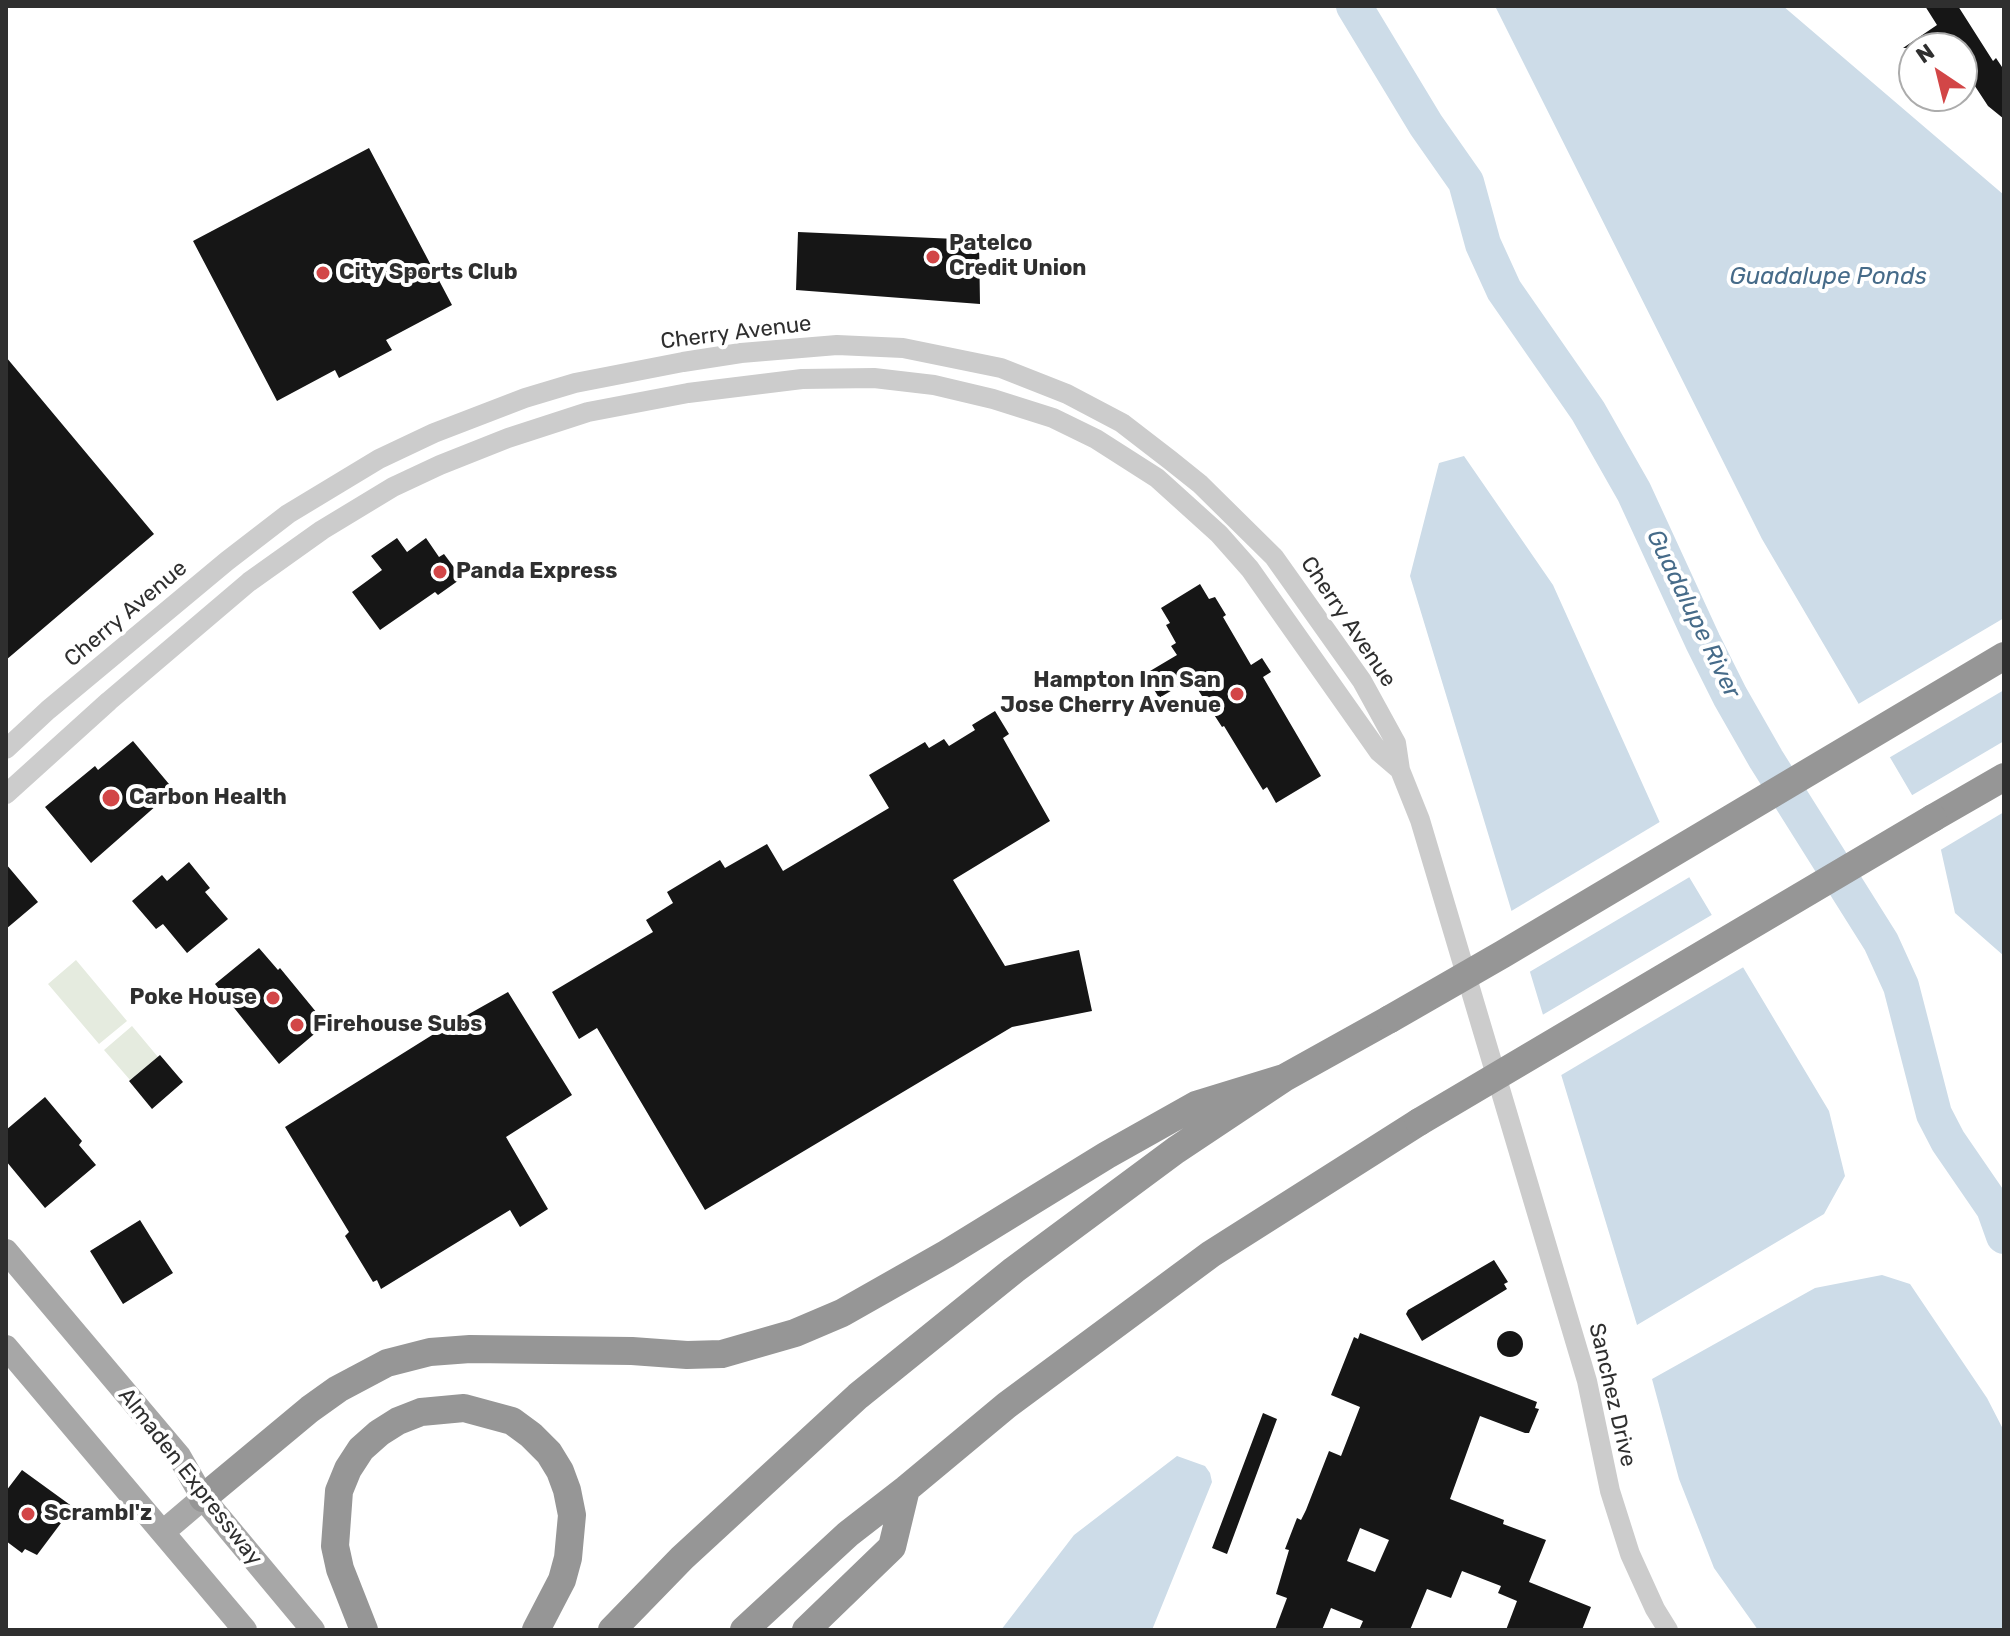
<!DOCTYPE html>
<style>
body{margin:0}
#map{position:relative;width:2010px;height:1636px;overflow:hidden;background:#fff;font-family:Rubik,sans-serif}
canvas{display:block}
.frame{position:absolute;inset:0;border:8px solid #2f2f2f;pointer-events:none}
.north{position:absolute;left:1898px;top:32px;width:80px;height:80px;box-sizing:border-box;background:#fff;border:2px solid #acacac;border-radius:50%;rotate:325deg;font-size:22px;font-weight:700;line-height:32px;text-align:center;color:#2f2f2f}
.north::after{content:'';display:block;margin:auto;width:28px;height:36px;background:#d24647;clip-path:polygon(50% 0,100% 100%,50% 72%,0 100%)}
</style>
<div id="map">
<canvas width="2010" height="1636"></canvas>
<div class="frame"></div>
<div class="north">N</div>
</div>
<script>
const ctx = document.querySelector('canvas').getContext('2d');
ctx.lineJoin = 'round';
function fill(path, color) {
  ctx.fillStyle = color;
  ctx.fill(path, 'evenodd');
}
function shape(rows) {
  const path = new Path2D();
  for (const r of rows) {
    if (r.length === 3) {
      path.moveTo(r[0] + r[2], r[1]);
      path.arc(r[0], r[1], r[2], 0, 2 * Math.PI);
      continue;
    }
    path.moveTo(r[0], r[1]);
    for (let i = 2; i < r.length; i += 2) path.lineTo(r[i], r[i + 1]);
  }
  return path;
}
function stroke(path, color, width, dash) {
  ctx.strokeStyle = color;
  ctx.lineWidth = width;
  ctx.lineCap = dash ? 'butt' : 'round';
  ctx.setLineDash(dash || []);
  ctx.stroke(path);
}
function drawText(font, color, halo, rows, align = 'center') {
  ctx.font = font + ' Rubik,sans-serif';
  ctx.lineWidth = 8;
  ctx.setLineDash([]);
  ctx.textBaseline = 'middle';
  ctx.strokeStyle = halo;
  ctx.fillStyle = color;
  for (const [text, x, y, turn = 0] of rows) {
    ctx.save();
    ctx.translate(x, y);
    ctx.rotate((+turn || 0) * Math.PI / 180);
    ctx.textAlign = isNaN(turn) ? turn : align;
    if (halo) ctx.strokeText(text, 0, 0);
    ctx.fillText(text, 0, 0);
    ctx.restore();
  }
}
const green = shape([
 [76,960,127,1021,99,1044,48,984],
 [132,1026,158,1057,130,1080,104,1050]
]);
const water = shape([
 [1495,6,1783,6,2004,195,2004,956,1955,913,1939,841,1762,539],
 [1464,456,1553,585,1670,845,1829,1111,1845,1176,1824,1214,1637,1325,1410,576,1439,463],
 [1882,1275,1910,1284,1987,1398,2004,1431,2004,1630,1758,1630,1714,1568,1679,1479,1652,1379,1815,1288],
 [1177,1456,1205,1466,1210,1473,1212,1482,1152,1630,1001,1630,1074,1535]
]);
const pier = shape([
 [2004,618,2004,690,1887,759,1855,706],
 [2004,741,2004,812,1937,852,1935,842,1909,797],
 [1663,820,1693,875,1526,974,1508,913],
 [1715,913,1747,965,1558,1077,1539,1017]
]);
const river = shape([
 [1354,6,1426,125,1466,182,1483,244,1504,290,1588,411,1634,492,1703,642,1730,696,1766,759,1881,942,1901,986,1934,1114,1948,1141,1994,1208,2004,1236]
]);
const building = shape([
 [1925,6,1958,6,1993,61,1996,58,2004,70,2004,119,1988,106,1969,77,1962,81,1962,48,1903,48,1937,25],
 [369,148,452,305,386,340,392,350,339,378,335,370,277,401,193,241],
 [798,232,979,240,980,304,796,290],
 [6,357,154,534,6,660],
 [397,538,407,552,426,538,439,557,444,554,462,578,438,595,435,592,380,630,352,592,382,570,371,556],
 [1200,584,1209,599,1215,597,1226,615,1223,617,1251,665,1262,658,1271,672,1263,677,1321,776,1276,803,1267,787,1263,790,1224,726,1222,727,1191,679,1159,698,1145,674,1177,655,1171,646,1176,643,1166,625,1170,623,1161,608],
 [995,711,1009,734,1003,738,1050,821,953,880,1005,966,1079,950,1092,1011,1012,1027,705,1210,597,1028,579,1039,552,992,653,932,646,920,673,903,667,892,720,860,725,868,767,844,783,871,889,808,869,775,925,742,929,748,944,739,949,746,975,730,972,725],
 [133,741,174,790,91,863,45,807,95,766,98,770],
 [189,862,210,888,205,892,228,919,187,953,163,924,156,929,132,901,162,875,167,881],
 [6,864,38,902,6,929],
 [259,948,278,970,280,968,326,1024,279,1064,215,984],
 [508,992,572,1095,506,1137,548,1209,520,1227,510,1210,381,1289,377,1280,373,1282,345,1236,349,1232,285,1127,437,1032],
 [160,1055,183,1082,152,1109,129,1081],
 [45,1097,82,1141,79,1145,96,1165,45,1208,6,1161,6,1130],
 [140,1220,173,1273,123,1304,90,1251],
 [1494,1260,1508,1282,1504,1284,1507,1289,1422,1341,1406,1314,1408,1310],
 [1510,1344,13],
 [1360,1333,1537,1402,1535,1408,1539,1409,1529,1433,1525,1433,1480,1416,1450,1499,1504,1520,1503,1524,1546,1540,1529,1582,1591,1607,1582,1630,1506,1630,1517,1601,1498,1593,1501,1586,1462,1571,1451,1598,1427,1589,1410,1630,1359,1630,1363,1621,1331,1608,1322,1630,1275,1630,1287,1598,1276,1594,1289,1550,1285,1549,1297,1518,1301,1520,1306,1510,1329,1451,1341,1456,1360,1407,1331,1395,1354,1337,1358,1339],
 [1360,1528,1389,1540,1375,1572,1347,1561],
 [1263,1413,1277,1419,1227,1554,1212,1548],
 [22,1470,73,1507,37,1555,25,1549,22,1553,6,1541,6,1491]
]);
const tertiary = shape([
 [6,749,48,710,227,561,288,514,379,459,434,433,525,398,575,383,683,362,741,353,837,345,903,348,1001,368,1067,394,1122,423,1170,460,1200,484,1274,557,1362,681,1396,743,1400,770,1420,820,1587,1381,1610,1491,1630,1554,1655,1609,1668,1630],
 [6,794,109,701,249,582,322,530,393,487,440,465,508,438,588,412,688,393,802,379,874,378,934,385,993,399,1053,418,1096,439,1157,478,1219,534,1250,569,1379,752,1400,770]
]);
const primary = shape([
 [6,1251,179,1456,203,1498,313,1630],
 [6,1347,245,1630],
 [163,1532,203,1498]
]);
const motorway = shape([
 [1933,818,2004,777],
 [203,1498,310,1409,338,1389,387,1363,430,1352,470,1349,632,1351,687,1355,722,1354,795,1333,842,1313,946,1254,1107,1155,1196,1105,1284,1078],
 [364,1630,340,1569,335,1546,339,1491,348,1469,361,1449,379,1433,398,1421,421,1412,464,1408,512,1421,531,1435,549,1453,560,1471,567,1490,572,1515,568,1558,562,1580,536,1630],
 [612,1630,682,1558,858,1396,1014,1270,1176,1150,1284,1078,1390,1019],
 [744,1630,848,1534,906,1489,1007,1405,1211,1254,1419,1122],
 [806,1630,892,1547,906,1489]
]);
const motorwayBridge = shape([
 [1390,1019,1503,954,2004,656],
 [1419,1122,1933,818]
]);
const markers = [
 [933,257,8,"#d24647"],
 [323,273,8,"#d24647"],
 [440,572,8,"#d24647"],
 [1237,694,8,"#d24647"],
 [111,798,10,"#d24647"],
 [273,998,8,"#d24647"],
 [297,1025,8,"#d24647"],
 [28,1514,8,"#d24647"]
];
const poiNames = [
 ["Patelco",949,244],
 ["Credit Union",949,269],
 ["City Sports Club",339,273],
 ["Panda Express",456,572],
 ["Hampton Inn San",1221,681,"right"],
 ["Jose Cherry Avenue",1221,706,"right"],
 ["Carbon Health",129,798],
 ["Poke House",257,998,"right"],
 ["Firehouse Subs",313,1025],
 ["Scrambl'z",44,1514]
];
const streetNames = [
 ["Cherry Avenue",736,333,-7],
 ["Cherry Avenue",126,614,-40],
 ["Cherry Avenue",1348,622,56],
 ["Sanchez Drive",1612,1395,77],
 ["Almaden Expressway",190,1477,52]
];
const waterNames = [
 ["Guadalupe Ponds",1828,277],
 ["Guadalupe River",1693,614,64]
];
fill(green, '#e5ebdf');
fill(water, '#cddce8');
fill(pier, '#fff');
stroke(river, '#cddce8', 36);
fill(building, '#161616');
stroke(tertiary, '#ccc', 20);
stroke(primary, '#a7a7a7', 24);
stroke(motorway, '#969696', 28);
stroke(motorwayBridge, '#969696', 28);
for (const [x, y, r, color] of markers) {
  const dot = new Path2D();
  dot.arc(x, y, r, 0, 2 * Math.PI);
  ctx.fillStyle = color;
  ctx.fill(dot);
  stroke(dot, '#fff', 3);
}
drawText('bold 22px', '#2f2f2f', '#fff', poiNames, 'left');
drawText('22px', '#2f2f2f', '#fff', streetNames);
drawText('italic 24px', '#466b89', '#fff', waterNames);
</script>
